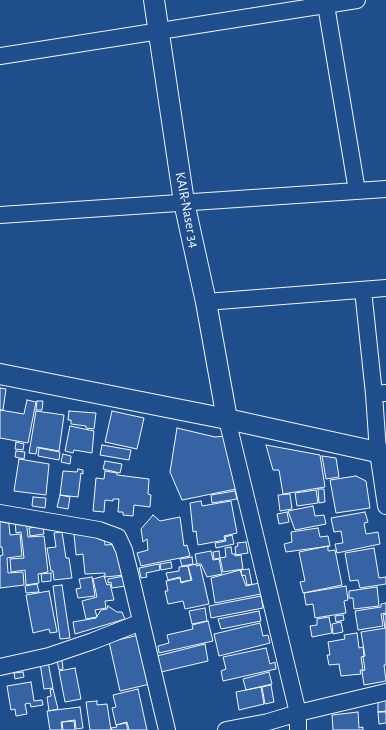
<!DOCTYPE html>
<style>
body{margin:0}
canvas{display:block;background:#1f4e8c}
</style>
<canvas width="386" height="730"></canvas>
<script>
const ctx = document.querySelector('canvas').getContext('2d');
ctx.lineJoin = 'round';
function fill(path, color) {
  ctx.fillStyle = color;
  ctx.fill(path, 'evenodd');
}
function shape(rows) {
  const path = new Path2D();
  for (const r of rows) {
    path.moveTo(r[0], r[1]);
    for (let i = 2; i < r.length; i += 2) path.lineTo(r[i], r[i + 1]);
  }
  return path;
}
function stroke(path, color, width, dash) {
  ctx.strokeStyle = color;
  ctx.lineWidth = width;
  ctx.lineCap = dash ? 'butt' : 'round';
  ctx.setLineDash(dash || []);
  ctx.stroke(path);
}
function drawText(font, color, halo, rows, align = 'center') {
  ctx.font = font + ' "Alegreya Sans",sans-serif';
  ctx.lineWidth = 3;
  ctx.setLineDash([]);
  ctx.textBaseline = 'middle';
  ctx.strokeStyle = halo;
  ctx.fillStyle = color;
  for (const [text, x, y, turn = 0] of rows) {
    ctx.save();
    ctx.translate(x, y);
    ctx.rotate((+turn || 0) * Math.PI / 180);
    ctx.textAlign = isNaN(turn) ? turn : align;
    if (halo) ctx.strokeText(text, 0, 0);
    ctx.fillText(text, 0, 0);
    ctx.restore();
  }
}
const building = shape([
 [0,388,6,389,3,410,0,410,0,388],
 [27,400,36,402,28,443,0,438,0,410,24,414,27,400],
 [37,401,43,401,42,410,36,410,37,401],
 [36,411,64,415,59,451,37,447,36,454,29,453,36,411],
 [69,411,96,413,94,429,86,428,86,426,71,424,71,420,68,420,69,411],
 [112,411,144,418,137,449,105,442,112,411],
 [70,426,94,431,92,453,74,450,73,453,65,451,70,426],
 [177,428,215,437,225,436,236,489,182,500,170,472,177,428],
 [16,442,24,444,23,450,15,449,16,442],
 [102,445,131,450,129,460,100,455,102,445],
 [266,445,320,455,325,487,283,494,279,470,273,470,266,445],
 [39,448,60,452,59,460,38,456,39,448],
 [16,451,25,452,24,459,15,457,16,451],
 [63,454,71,456,70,464,61,462,63,454],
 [322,456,336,458,339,477,326,479,322,456],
 [19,459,49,464,46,495,14,491,19,459],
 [105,461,122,464,120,473,103,469,105,461],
 [78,469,83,470,83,474,81,473,78,497,60,495,63,471,77,472,78,469],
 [105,471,117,473,117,475,149,479,148,494,151,495,150,507,134,505,133,516,123,515,123,512,118,512,119,499,113,499,113,501,105,500,104,512,93,511,96,478,104,479,105,471],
 [356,476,366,481,370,508,336,513,330,480,356,476],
 [318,489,324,489,325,502,319,503,318,489],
 [316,490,318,503,297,506,295,493,316,490],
 [235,491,237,499,212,503,211,495,235,491],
 [290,494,292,509,280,511,278,495,290,494],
 [60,495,70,497,68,509,57,507,60,495],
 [33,497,46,498,45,508,32,506,33,497],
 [201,501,202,506,231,501,237,533,224,536,225,540,198,545,196,531,193,532,190,503,201,501],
 [313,506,315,516,324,515,326,524,295,530,288,511,313,506],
 [287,512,289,522,279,524,277,514,287,512],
 [365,512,368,522,364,523,366,534,378,532,380,544,337,553,335,544,343,543,341,531,334,532,331,518,365,512],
 [8,514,10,535,20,534,22,556,7,558,8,573,23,572,24,585,0,588,0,556,3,555,2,547,0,547,0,515,8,514],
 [153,515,160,521,180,517,184,546,187,545,190,556,141,566,137,553,148,550,147,539,143,542,141,529,153,515],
 [26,519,28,537,44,536,48,572,38,574,39,583,26,585,25,570,11,572,10,559,24,558,21,532,16,533,15,521,26,519],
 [43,526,44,534,30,536,29,528,43,526],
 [318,528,320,537,328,536,330,546,286,552,284,544,292,542,291,532,318,528],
 [62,532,66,558,69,558,72,578,54,580,53,571,51,571,47,548,56,547,54,533,62,532],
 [103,532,105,545,122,544,125,575,105,577,105,573,85,574,83,554,76,555,74,534,103,532],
 [232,535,234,544,216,548,215,543,226,541,225,537,232,535],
 [246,542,248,553,236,555,235,547,238,546,237,543,246,542],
 [328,546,328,551,335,550,342,585,303,593,300,582,305,581,299,552,328,546],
 [231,547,232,554,235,554,235,556,241,555,243,569,223,572,220,558,226,557,225,548,231,547],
 [374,548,379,578,386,577,386,584,360,588,358,580,350,581,345,553,374,548],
 [211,551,213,560,219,559,222,574,207,577,201,564,197,564,195,554,211,551],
 [219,551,220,558,214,559,213,552,219,551],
 [192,557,193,564,182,566,180,559,192,557],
 [171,562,172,568,161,570,160,564,171,562],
 [159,564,160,570,146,573,147,577,141,578,139,568,159,564],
 [196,564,196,566,200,565,209,604,185,609,183,601,168,604,165,591,168,591,166,581,180,578,181,583,192,580,188,566,196,564],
 [188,566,191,580,181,582,180,577,168,580,166,573,179,571,179,567,188,566],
 [249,569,252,584,247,585,245,575,242,576,241,570,249,569],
 [240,570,246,586,259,583,261,594,215,603,211,578,240,570],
 [51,573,51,581,42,582,41,574,51,573],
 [104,576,107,585,110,584,114,600,105,601,106,608,95,610,97,617,86,619,82,601,97,597,93,579,104,576],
 [124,576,126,586,112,588,111,582,108,583,108,579,124,576],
 [92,577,95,596,78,598,76,589,81,588,79,579,92,577],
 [37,584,39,592,26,593,25,586,37,584],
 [62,585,70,638,60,639,53,586,62,585],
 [346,586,348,600,344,601,346,613,315,618,313,604,306,605,304,593,346,586],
 [377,587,379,606,354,609,353,598,349,598,349,591,377,587],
 [49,591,57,632,50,633,49,629,33,633,26,595,49,591],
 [261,596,263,608,211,618,209,606,261,596],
 [386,603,386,613,381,614,383,626,358,630,355,611,381,607,381,604,386,603],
 [108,606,117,612,122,612,125,619,75,634,73,622,96,618,101,610,107,609,108,606],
 [205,608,207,621,192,624,189,611,205,608],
 [259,611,261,621,221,629,218,619,259,611],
 [386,614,386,628,385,628,383,615,386,614],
 [343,615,344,620,336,622,335,616,343,615],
 [329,617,332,633,312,637,310,626,317,625,317,619,329,617],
 [208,621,213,641,159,653,158,646,169,643,167,635,193,629,192,625,208,621],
 [341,622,343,632,333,634,332,624,341,622],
 [260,623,263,636,268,635,270,643,219,656,214,634,260,623],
 [386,628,386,665,384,665,386,681,364,685,362,671,365,670,363,657,365,656,361,632,386,628],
 [357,633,359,648,363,647,364,656,361,657,363,670,360,670,361,674,341,676,339,664,329,665,327,655,330,655,328,642,345,639,344,635,357,633],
 [139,635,150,684,120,691,109,642,139,635],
 [205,644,208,661,161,672,157,656,205,644],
 [266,648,270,664,275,662,276,669,223,681,221,671,226,669,223,657,266,648],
 [62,660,63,669,59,670,57,661,62,660],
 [48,662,53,688,44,689,40,663,48,662],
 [75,668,81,699,65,702,59,671,75,668],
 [23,672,24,677,15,679,14,673,23,672],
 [269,672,272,684,246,690,243,679,269,672],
 [31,682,34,701,42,700,43,705,31,707,30,703,25,704,27,714,16,716,15,709,11,710,7,686,31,682],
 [271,685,274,702,265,704,262,687,271,685],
 [261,687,264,704,239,710,236,692,261,687],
 [53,689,58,709,49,711,47,697,51,696,50,690,53,689],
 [138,689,147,730,129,730,127,722,116,725,112,708,116,707,113,695,138,689],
 [386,700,386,711,378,712,378,701,386,700],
 [97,701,97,705,107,704,111,730,90,730,86,702,97,701],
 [80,707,83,728,76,729,75,720,61,722,62,730,50,730,47,711,80,707],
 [358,712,359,728,363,727,363,730,333,730,332,715,358,712],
 [378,712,386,712,386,723,379,724,378,712],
 [74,721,75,730,63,730,62,722,74,721],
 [126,723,128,730,112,730,111,728,117,727,116,725,126,723]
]);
const minor = shape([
 [326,5,357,191],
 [0,56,357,0],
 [0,215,386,189],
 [363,290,374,394,386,393],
 [206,302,386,288],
 [374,394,378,452,386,506],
 [227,419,298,713,298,730],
 [0,513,99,530,118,537,124,550,129,570,167,730],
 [0,667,49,656,93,641,141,622],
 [226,730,268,722,298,713,386,692]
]);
const tertiary = shape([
 [154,0,184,202,206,302,227,419],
 [0,374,227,419,386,454]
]);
const streetNames = [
 ["KAIR-Naser 34",187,210,79]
];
fill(building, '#3563a3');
stroke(building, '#f2f6ff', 1);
stroke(minor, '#f2f6ff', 18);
stroke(tertiary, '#f2f6ff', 22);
stroke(minor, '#1f4e8c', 16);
stroke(tertiary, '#1f4e8c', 20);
drawText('14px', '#f2f6ff', '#1f4e8c', streetNames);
</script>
